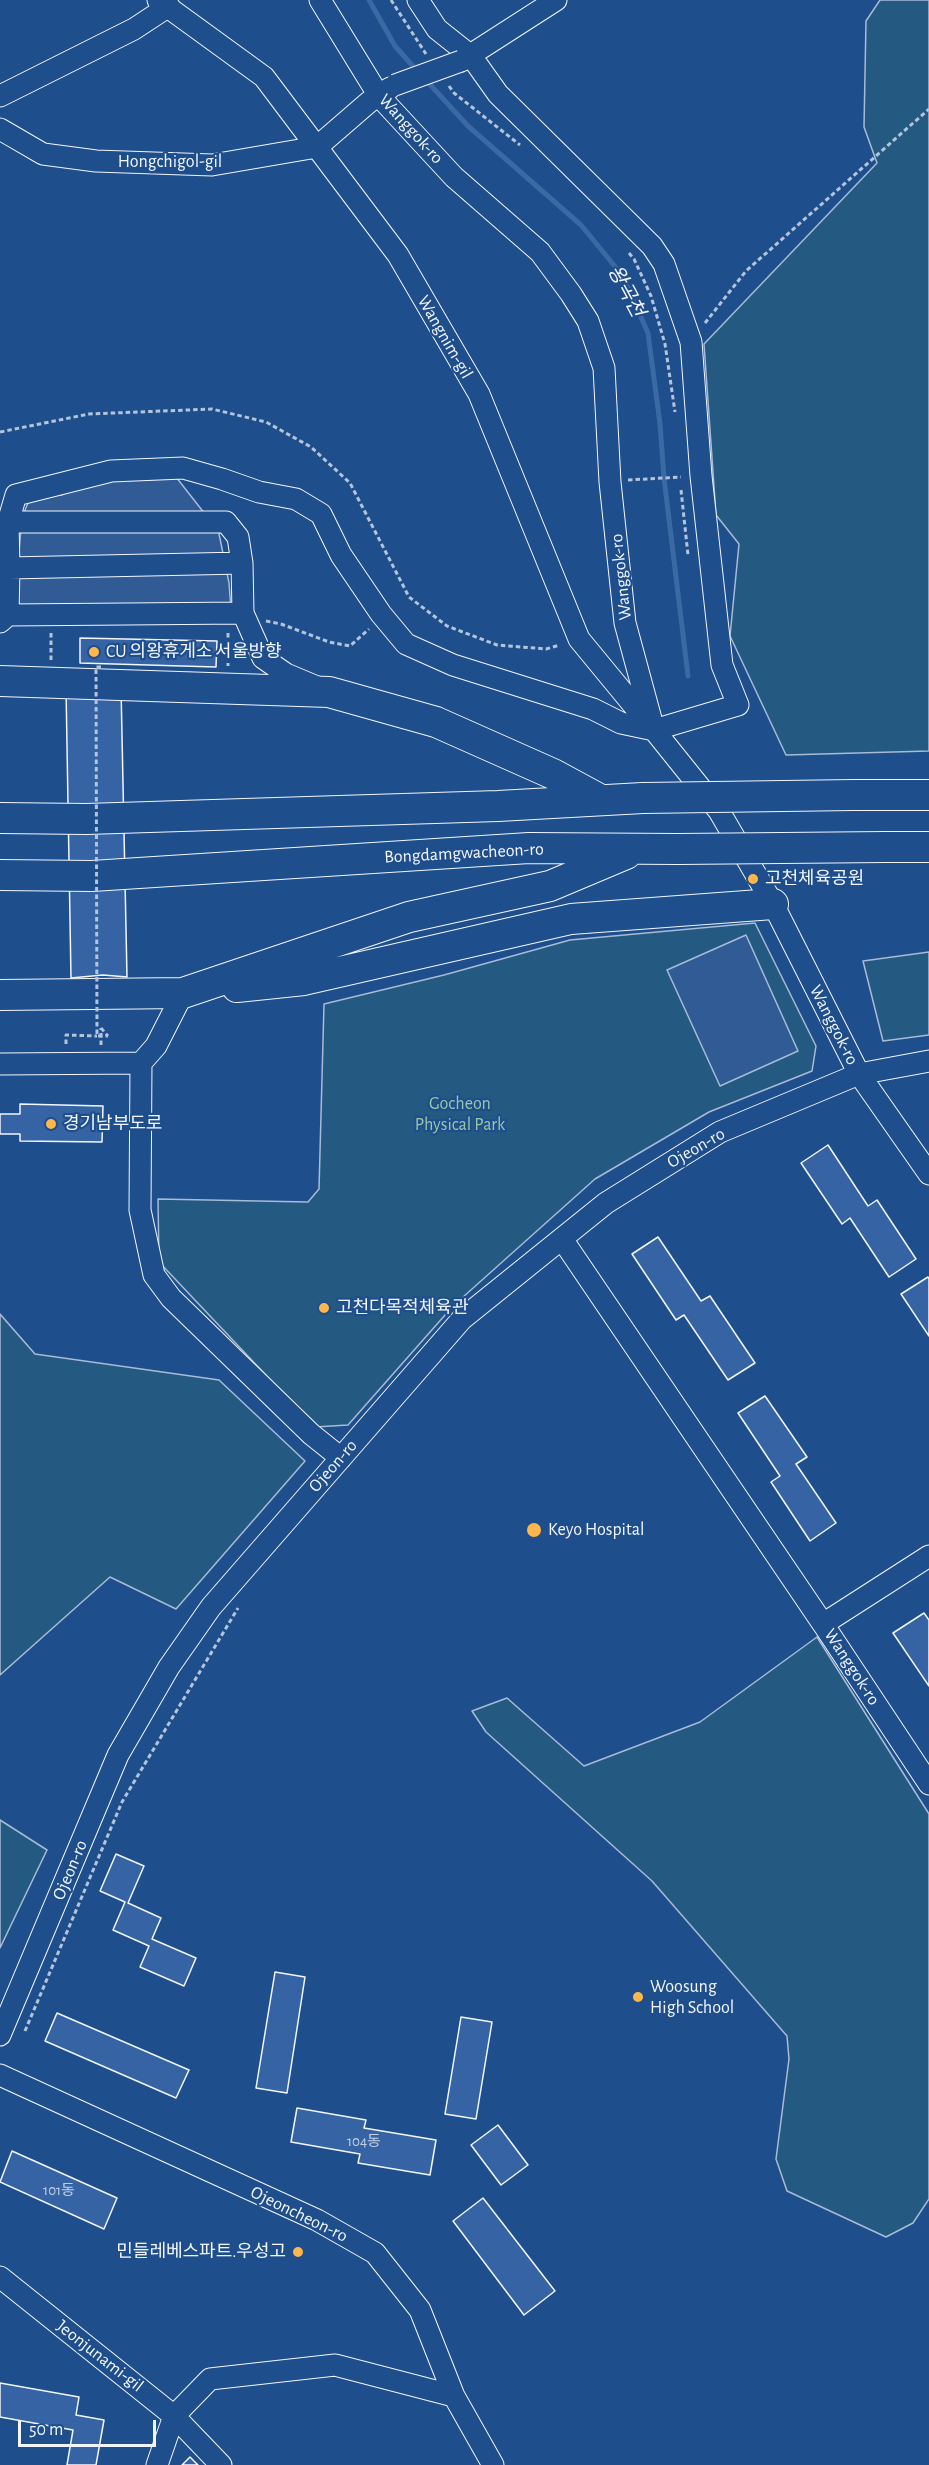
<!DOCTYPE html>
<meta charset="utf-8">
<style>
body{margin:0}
#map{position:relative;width:929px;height:2465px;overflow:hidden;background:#1f4e8c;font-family:"Alegreya Sans",sans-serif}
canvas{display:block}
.scale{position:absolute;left:18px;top:2420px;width:138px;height:27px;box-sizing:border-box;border:3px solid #f2f6ff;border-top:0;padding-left:8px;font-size:18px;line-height:21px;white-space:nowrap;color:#f2f6ff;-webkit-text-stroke:4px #1f4e8c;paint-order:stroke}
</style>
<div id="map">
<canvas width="929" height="2465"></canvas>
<div class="scale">50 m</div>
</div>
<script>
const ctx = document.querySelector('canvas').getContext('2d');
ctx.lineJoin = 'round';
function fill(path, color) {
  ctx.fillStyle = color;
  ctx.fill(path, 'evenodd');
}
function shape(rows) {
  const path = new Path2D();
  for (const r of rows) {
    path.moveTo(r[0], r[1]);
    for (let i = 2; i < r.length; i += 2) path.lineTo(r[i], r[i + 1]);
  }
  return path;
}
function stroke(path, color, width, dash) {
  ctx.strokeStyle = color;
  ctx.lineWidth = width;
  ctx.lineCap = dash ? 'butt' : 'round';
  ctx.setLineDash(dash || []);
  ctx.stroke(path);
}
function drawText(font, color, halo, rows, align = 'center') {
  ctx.font = font + ' "Alegreya Sans","Noto Sans KR",sans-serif';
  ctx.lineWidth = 4.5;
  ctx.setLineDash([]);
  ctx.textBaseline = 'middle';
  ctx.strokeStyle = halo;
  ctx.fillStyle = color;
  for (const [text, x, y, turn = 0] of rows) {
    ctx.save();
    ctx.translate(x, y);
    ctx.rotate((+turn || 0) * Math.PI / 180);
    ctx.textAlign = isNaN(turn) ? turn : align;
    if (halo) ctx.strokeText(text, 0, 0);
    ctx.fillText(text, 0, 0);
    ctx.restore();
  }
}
const green = shape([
 [880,0,929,0,929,751,786,755,730,636,739,544,716,515,704,344,877,163,864,127,866,21,880,0],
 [755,923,816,1046,812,1071,709,1112,595,1179,453,1306,348,1425,315,1427,159,1262,158,1199,308,1202,319,1189,324,1004,444,975,570,940,755,923],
 [929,952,929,1035,883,1041,863,961,929,952],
 [0,1314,35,1354,219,1380,305,1461,176,1609,110,1577,0,1675,0,1314],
 [817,1637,929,1814,929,2199,913,2223,886,2237,787,2191,776,2159,789,2059,787,2036,652,1881,486,1732,472,1711,507,1698,584,1766,700,1722,817,1637],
 [0,1820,47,1850,0,1948,0,1820]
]);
const parking = shape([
 [176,477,205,514,215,514,229,583,232,623,18,622,17,575,22,517,31,496,62,495,71,486,109,479,176,477],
 [746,935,798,1051,720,1086,667,970,746,935]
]);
const stream = shape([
 [369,0,395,46,418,72],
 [425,79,468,126,581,225,622,275,648,333,660,424,664,478,688,676]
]);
const building = shape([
 [80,638,217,641,216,667,80,663,80,638],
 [121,687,127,977,103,975,71,978,66,688,121,687],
 [20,1104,103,1106,102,1142,20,1141,20,1134,0,1134,0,1114,20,1114,20,1104],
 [828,1145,868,1206,877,1200,916,1259,889,1277,850,1218,842,1224,801,1163,828,1145],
 [658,1237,701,1301,710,1296,755,1363,728,1380,684,1315,676,1320,632,1254,658,1237],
 [928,1277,929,1279,929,1336,901,1294,928,1277],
 [765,1396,807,1457,796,1464,836,1523,810,1541,771,1482,780,1476,738,1413,765,1396],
 [924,1613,929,1620,929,1686,893,1633,924,1613],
 [116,1854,144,1866,128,1903,161,1918,152,1939,196,1958,184,1986,140,1967,149,1946,113,1930,125,1902,100,1891,116,1854],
 [275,1972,305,1977,287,2093,256,2088,275,1972],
 [57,2013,189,2070,176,2098,45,2041,57,2013],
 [461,2017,492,2022,476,2119,445,2114,461,2017],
 [297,2108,366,2120,364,2128,436,2140,430,2175,358,2163,360,2154,291,2142,297,2108],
 [498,2125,528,2165,501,2185,471,2145,498,2125],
 [12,2151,117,2198,104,2229,0,2182,12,2151],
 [483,2198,555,2291,524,2315,453,2221,483,2198],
 [0,2383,79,2397,76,2415,104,2420,96,2465,67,2465,73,2430,0,2417,0,2383],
 [190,2457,198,2465,182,2465,190,2457]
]);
const path = shape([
 [391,0,426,54],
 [449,86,454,93,520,145],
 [629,253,634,259,651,296,665,344,675,412],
 [705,323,746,271,929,109],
 [0,432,89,414,212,409,266,422,311,447,350,483,409,597,447,626,497,645,546,649,560,645],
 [628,480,681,477],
 [681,490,688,555],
 [266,621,281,624,329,642,350,646,369,629],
 [51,633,51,660],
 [228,633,228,666],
 [101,1028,108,1036],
 [66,1044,66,1035,97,1036],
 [101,1045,101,1028],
 [25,2031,122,1802,238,1608]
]);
const minor = shape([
 [158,0,264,77,398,255,479,394,579,639,649,724],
 [320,0,379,96,454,177,540,252,571,294,588,321,604,368,610,482,625,623,654,730,719,811,773,904,859,1074,929,1174],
 [461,61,556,0],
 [0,96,134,29,169,6],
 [0,129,43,154,96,161,212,165,317,147,369,102,390,88],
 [8,522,226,522,238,537,242,563],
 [9,568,8,522,16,495,111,471,183,468,222,479,259,492,296,499,321,514,341,555,381,614,406,644,453,665,593,709,621,723,654,730,738,705,722,665,701,476,691,342,664,264,652,246,498,94,471,56,437,29,418,0],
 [8,615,243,613],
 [0,622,8,615,9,568,242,563,243,613,263,658,286,674,317,687],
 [141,1063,140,1210,154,1275,171,1298,311,1434,341,1458],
 [0,1064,141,1063,156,1046,183,993],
 [562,1239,823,1624],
 [929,1556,823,1624,929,1784],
 [0,2035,118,1755,169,1667,211,1607,462,1319,606,1203,720,1132,859,1074,929,1061],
 [0,2075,317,2220,375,2253,420,2310,454,2396,493,2465],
 [0,2277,174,2416,221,2465],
 [157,2465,174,2416,210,2379,335,2365,454,2396]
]);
const highway = shape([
 [0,681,329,692,436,722,553,774,601,800],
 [853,795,929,795],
 [0,818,86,819,498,806,643,798],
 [885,847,929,847],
 [0,875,92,876,529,848,678,849],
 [237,987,304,980,571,919,773,904],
 [0,995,183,993,409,917,550,886,626,854]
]);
const pathBridge = shape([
 [101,667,96,667,97,1036,108,1036]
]);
const minorBridge = shape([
 [395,85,461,61]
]);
const highwayBridge = shape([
 [643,798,853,795],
 [678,849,885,847]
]);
const markers = [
 [94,652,6,"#ffb74d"],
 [753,879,6,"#ffb74d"],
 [51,1124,6,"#ffb74d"],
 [324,1308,6,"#ffb74d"],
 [534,1530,8,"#ffb74d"],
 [638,1997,6,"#ffb74d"],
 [298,2252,6,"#ffb74d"]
];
const numberNames = [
 ["104동",364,2141],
 ["101동",59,2190]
];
const streetNames = [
 ["Wanggok-ro",411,129,48],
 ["Hongchigol-gil",170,162],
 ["Wangnim-gil",445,337,60],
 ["Wanggok-ro",621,577,-96],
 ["Bongdamgwacheon-ro",464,853,-3],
 ["Wanggok-ro",834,1025,63],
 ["Ojeon-ro",696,1148,-30],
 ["Ojeon-ro",333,1466,-49],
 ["Wanggok-ro",852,1667,57],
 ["Ojeon-ro",70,1870,-67],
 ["Ojeoncheon-ro",299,2214,26],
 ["Jeonjunami-gil",100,2356,38]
];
const poiNames = [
 ["CU 의왕휴게소 서울방향",106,652],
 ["고천체육공원",765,879],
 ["경기남부도로",63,1124],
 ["고천다목적체육관",336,1308],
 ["Keyo Hospital",548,1530],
 ["Woosung",650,1987],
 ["High School",650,2008],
 ["민들레베스파트.우성고",286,2252,"right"]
];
const parkNames = [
 ["Gocheon",460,1104],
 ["Physical Park",460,1125]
];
const waterNames = [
 ["왕곡천",626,291,62]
];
fill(green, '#245a82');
stroke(green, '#a8bbd7', 1.5);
fill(parking, '#305b95');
stroke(parking, '#a8bbd7', 1.5);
stroke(stream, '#3b69a3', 5);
fill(building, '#3563a3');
stroke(building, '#f2f6ff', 1.5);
stroke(minor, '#f2f6ff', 23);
stroke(highway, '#f2f6ff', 32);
stroke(path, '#b3c4dc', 3, [4.5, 3]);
stroke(minor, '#1f4e8c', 21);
stroke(highway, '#1f4e8c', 30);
stroke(minorBridge, '#f2f6ff', 23, []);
stroke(highwayBridge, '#f2f6ff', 32, []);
stroke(pathBridge, '#b3c4dc', 3, [4.5, 3]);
stroke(minorBridge, '#1f4e8c', 21);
stroke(highwayBridge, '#1f4e8c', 30);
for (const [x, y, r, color] of markers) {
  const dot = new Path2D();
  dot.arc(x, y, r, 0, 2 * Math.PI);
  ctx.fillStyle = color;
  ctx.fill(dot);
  stroke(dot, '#1f4e8c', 2);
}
drawText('15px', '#c3d1e8', null, numberNames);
drawText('18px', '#f2f6ff', '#1f4e8c', streetNames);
drawText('18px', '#f2f6ff', '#1f4e8c', poiNames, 'left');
drawText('18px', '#97c8a6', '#1f4e8c', parkNames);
drawText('italic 20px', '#f2f6ff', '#1f4e8c', waterNames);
</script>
